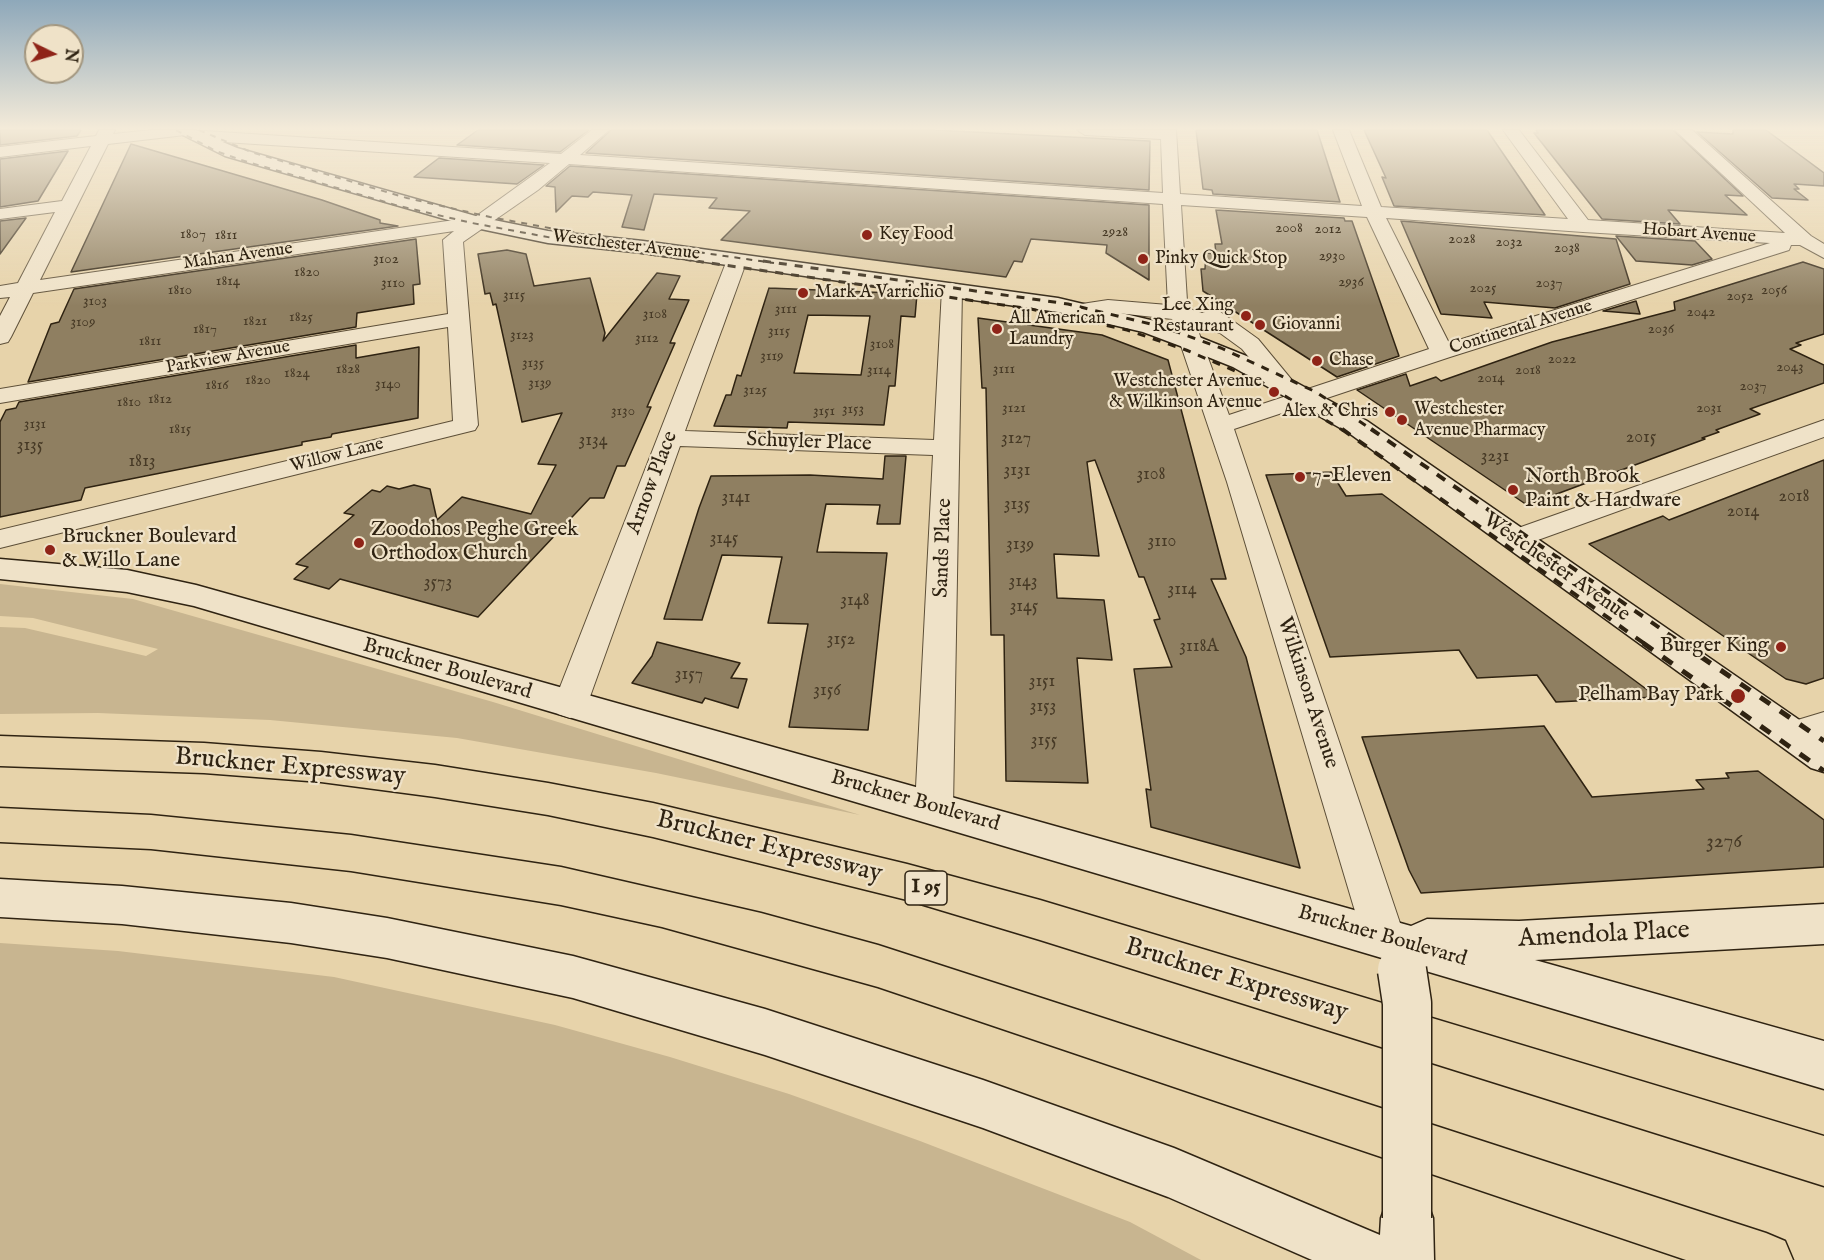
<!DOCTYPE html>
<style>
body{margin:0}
#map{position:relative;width:1824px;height:1260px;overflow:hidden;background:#e7d3aa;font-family:"IM FELL English",serif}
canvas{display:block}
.north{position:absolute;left:24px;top:24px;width:60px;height:60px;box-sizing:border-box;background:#efe2c8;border:2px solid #a2967f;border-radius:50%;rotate:95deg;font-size:16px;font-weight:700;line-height:24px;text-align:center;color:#2f2312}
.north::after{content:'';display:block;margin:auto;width:21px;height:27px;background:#8f2418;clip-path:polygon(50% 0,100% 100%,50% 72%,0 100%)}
</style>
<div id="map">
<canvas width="1824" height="1260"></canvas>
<div class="north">N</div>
</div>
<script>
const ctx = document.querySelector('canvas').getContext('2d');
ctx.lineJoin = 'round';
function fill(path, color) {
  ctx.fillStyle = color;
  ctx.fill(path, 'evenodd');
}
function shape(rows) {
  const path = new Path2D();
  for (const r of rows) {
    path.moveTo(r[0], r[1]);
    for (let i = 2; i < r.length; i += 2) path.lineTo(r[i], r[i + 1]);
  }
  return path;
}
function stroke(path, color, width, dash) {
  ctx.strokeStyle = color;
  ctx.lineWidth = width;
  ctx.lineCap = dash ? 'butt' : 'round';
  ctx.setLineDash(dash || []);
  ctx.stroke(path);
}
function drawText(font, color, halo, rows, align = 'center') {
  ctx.font = font + ' "IM FELL English",serif';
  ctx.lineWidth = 4.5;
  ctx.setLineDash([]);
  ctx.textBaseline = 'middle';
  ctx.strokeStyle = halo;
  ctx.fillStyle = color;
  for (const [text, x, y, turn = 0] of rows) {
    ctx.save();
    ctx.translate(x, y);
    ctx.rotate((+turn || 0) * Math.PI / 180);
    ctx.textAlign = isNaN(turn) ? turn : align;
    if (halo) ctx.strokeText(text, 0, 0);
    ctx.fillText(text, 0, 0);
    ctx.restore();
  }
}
const green = shape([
 [0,584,133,599,493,702,860,815,656,773,457,738,270,720,98,713,0,714,0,627,25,628,146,656,158,649,33,618,0,616],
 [0,943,118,951,334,977,555,1025,670,1057,789,1094,920,1141,1130,1222,1201,1260,0,1260]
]);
const building = shape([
 [0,130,81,130,77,136,0,145,0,130],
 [478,130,589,130,560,152,457,145,478,130],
 [611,130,933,130,1150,141,1149,190,586,153,611,130],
 [1196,130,1317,130,1340,202,1213,194,1212,190,1203,189,1196,130],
 [1364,130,1487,130,1545,215,1394,206,1382,177,1386,178,1364,130],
 [1536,130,1673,130,1743,196,1725,195,1747,215,1668,210,1680,224,1602,219,1534,133,1538,133,1536,130],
 [1733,130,1766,130,1824,173,1824,186,1794,184,1799,189,1794,189,1808,200,1772,198,1697,132,1733,134,1733,130],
 [131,144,322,200,380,220,380,223,398,226,71,272,131,144],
 [68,151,38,201,0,207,0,159,68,151],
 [439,158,544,165,517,184,414,177,439,158],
 [570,166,1149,205,1149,280,1106,253,1107,245,1031,239,1022,262,1014,261,1006,277,721,240,750,211,709,208,717,198,654,194,644,230,622,227,632,195,593,192,588,197,572,196,556,212,555,187,546,186,570,166],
 [1216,210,1344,218,1345,221,1352,221,1399,356,1337,377,1203,291,1201,269,1205,269,1206,253,1216,254,1215,244,1222,244,1216,210],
 [26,218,0,254,0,221,26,218],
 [1401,221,1616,239,1630,284,1555,308,1484,302,1492,318,1441,314,1401,221],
 [1616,236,1695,241,1712,259,1692,265,1636,261,1616,236],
 [416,239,420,284,413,285,414,304,357,313,356,327,28,382,51,324,59,322,74,289,416,239],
 [507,250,526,254,534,286,590,278,605,333,603,341,657,273,680,276,669,299,689,300,670,343,675,343,647,407,651,407,625,466,617,466,604,498,590,498,478,617,340,579,329,589,294,579,308,567,296,564,354,515,344,513,372,490,380,492,387,486,399,489,414,485,430,489,437,520,462,497,531,514,556,465,538,464,562,413,522,422,496,304,493,305,490,293,485,294,478,254,507,250],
 [1803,262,1824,269,1824,334,1796,343,1801,345,1790,349,1824,365,1824,383,1750,409,1760,414,1716,430,1719,432,1702,438,1705,439,1527,505,1357,390,1406,374,1410,386,1436,377,1441,381,1552,342,1675,310,1674,302,1803,262],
 [769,288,917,294,915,317,901,316,895,386,889,386,884,425,788,422,787,428,714,426,726,395,731,395,737,375,741,376,769,288],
 [808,315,870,316,861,375,794,373,808,315],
 [1636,301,1640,314,1603,311,1636,301],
 [978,318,1102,335,1168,360,1226,579,1211,579,1246,657,1300,868,1151,827,1146,789,1151,790,1134,669,1172,667,1154,620,1160,619,1144,577,1139,577,1095,460,1087,462,1099,556,1054,554,1057,598,1104,600,1112,660,1077,658,1088,783,1006,781,1004,635,991,635,986,388,982,388,978,318],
 [356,345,356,358,419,347,418,418,332,434,331,437,302,442,302,445,85,488,81,500,0,517,0,422,6,410,16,408,19,402,356,345],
 [885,456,906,456,900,524,877,524,880,505,826,504,817,552,887,553,868,730,789,727,808,624,768,623,782,557,722,555,702,620,664,619,699,508,711,476,810,475,883,479,885,456],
 [1824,460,1824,678,1806,684,1786,679,1589,544,1663,516,1669,520,1824,460],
 [1331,472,1346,496,1382,494,1657,697,1556,702,1537,675,1477,678,1459,650,1330,657,1266,475,1331,472],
 [657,642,740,663,731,678,747,679,738,708,705,698,702,703,632,683,652,656,657,642],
 [1544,726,1592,797,1704,789,1696,780,1729,778,1726,773,1758,771,1824,820,1824,867,1421,893,1409,870,1362,737,1544,726]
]);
const street = shape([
 [99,130,115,130,113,134,152,130,189,130,561,154,592,130,609,130,580,155,1163,193,1161,139,1085,135,1077,130,1176,130,1180,194,1362,206,1333,130,1349,130,1381,207,1568,219,1503,130,1519,130,1588,220,1785,233,1675,130,1692,130,1811,236,1824,244,1824,258,1800,245,1791,245,1789,250,1450,357,1234,429,1405,938,1399,952,1384,957,1369,952,1363,938,1227,482,1172,319,1108,312,1083,316,1075,315,1072,310,1075,305,1108,300,1168,305,1163,204,569,164,538,190,463,242,478,425,475,430,0,548,0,530,453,421,448,327,0,403,0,389,448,314,443,240,454,231,33,293,11,337,8,342,0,344,0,316,10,297,0,298,0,286,18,283,55,212,0,219,0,209,62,201,91,146,0,157,0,147,96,136,99,130],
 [185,135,193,140,550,163,475,217,40,280,108,144,185,135],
 [1181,205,1367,217,1429,349,1229,415,1196,325,1220,333,1242,349,1276,390,1284,392,1292,390,1296,385,1258,339,1219,311,1211,310,1202,313,1190,309,1187,301,1181,205],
 [1386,218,1583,232,1770,243,1449,343,1386,218],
 [737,254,747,260,685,431,934,440,942,289,945,285,952,283,959,285,962,289,953,807,947,818,934,822,921,818,915,807,933,455,680,446,587,705,582,714,570,718,558,714,553,705,727,260,737,254],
 [1824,420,1824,437,1524,545,1514,548,1504,545,1500,539,1504,533,1824,420],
 [1824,712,1824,738,1793,749,1781,745,1776,735,1781,725,1824,712]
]);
const secondary = shape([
 [173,130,194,130,237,148,479,217,548,231,643,241,1058,298,1159,322,1199,337,1249,357,1367,421,1824,737,1824,772,1811,768,1349,433,1233,367,1183,347,1143,332,1058,312,643,253,548,243,476,228,225,156,173,130],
 [0,559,127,570,196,585,1411,926,1427,919,1519,921,1824,904,1824,944,1535,960,1824,1041,1824,1089,194,606,127,592,0,579,0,559],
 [0,879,122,886,291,903,387,918,573,956,765,1009,983,1080,1174,1148,1380,1235,1381,1218,1388,1199,1407,1192,1426,1199,1433,1218,1434,1260,1312,1260,1168,1197,983,1128,765,1055,573,998,387,958,291,943,122,924,0,917,0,879]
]);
const highway = shape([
 [0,736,204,743,321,752,435,765,548,783,653,803,907,864,1040,900,1824,1136,1824,1186,1040,940,907,900,653,837,548,815,435,797,321,782,204,773,0,766,0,736],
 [0,808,151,815,351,835,561,867,761,913,878,945,1766,1233,1785,1241,1793,1260,1686,1260,878,987,662,927,561,905,351,871,151,849,0,842,0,808]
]);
const railFar3 = shape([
 [176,130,216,151,241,160,399,206,472,223,612,249,707,263],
 [199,130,251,152,407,198,490,217,620,241,774,263]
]);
const railFar2 = shape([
 [696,261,1031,309,1127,330,1186,350,1263,383,1344,431],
 [763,261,1068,304,1163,327,1221,348,1316,392,1374,431]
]);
const railFar1 = shape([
 [1342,429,1645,644],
 [1371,429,1683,644]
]);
const rail = shape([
 [1643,643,1824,771],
 [1681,643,1824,741]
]);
const secondaryBridge = shape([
 [1402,970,1407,1003,1407,1218]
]);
const markers = [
 [867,235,6,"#8f2418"],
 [1143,259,6,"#8f2418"],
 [803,293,6,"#8f2418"],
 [1246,316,6,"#8f2418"],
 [1260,325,6,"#8f2418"],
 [997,329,6,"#8f2418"],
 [1317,361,6,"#8f2418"],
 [1274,392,6,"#8f2418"],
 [1390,412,6,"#8f2418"],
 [1402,420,6,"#8f2418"],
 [1300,477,6,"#8f2418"],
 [1513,490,6,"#8f2418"],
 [359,543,6,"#8f2418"],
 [50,550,6,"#8f2418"],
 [1781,647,6,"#8f2418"],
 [1738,696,8,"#8f2418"]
];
const farNumbernames = [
 ["2008",1289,229],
 ["2012",1328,230],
 ["2928",1115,233],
 ["1807",193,235],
 ["1811",226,236],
 ["2028",1462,240],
 ["2032",1509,243],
 ["2038",1567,249],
 ["2930",1332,257],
 ["3102",386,260],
 ["1820",307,273],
 ["1814",228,282],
 ["2936",1351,283],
 ["3110",393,284],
 ["2037",1549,284],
 ["2025",1483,289],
 ["1810",180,291],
 ["2056",1774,291],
 ["3115",514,296],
 ["2052",1740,297],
 ["3103",95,302],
 ["3111",786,310],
 ["2042",1701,313],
 ["3108",655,315],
 ["1825",301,318],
 ["1821",255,322],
 ["3109",83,323],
 ["1817",205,330],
 ["2036",1661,330],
 ["3115",779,332],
 ["3123",522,336],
 ["3112",647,339],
 ["1811",150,342],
 ["3108",882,345],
 ["3119",772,357],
 ["2022",1562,360],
 ["3135",533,364],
 ["2043",1790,368],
 ["1828",348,370],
 ["3111",1004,370],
 ["3114",879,371],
 ["2018",1528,371],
 ["1824",297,374],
 ["2014",1491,379],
 ["1820",258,381],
 ["3139",540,384],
 ["3140",388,385],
 ["1816",217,386],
 ["2037",1753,387],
 ["3125",755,391],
 ["1812",160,400],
 ["1810",129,403],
 ["3121",1014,409],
 ["2031",1709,409],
 ["3153",853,410],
 ["3130",623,412],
 ["3151",824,412],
 ["3131",35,425],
 ["1815",180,430]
];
const farStreetnames = [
 ["Hobart Avenue",1699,234,4],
 ["Westchester Avenue",626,246,7],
 ["Mahan Avenue",238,257,-8],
 ["Continental Avenue",1521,328,-17],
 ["Parkview Avenue",228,358,-10],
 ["Willow Lane",337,456,-14]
];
const farPoinames = [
 ["Key Food",879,235],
 ["Pinky Quick Stop",1155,259],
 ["Mark A Varrichio",815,293],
 ["Lee Xing",1234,306,"right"],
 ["Restaurant",1234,327,"right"],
 ["All American",1009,319],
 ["Laundry",1009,340],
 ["Giovanni",1272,325],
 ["Chase",1329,361],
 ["Westchester Avenue",1262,382,"right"],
 ["& Wilkinson Avenue",1262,403,"right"],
 ["Westchester",1414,410],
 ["Avenue Pharmacy",1414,431],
 ["Alex & Chris",1378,412,"right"]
];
const numberNames = [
 ["2015",1641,438],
 ["3127",1016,439],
 ["3134",593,441],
 ["3135",30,446],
 ["3231",1495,457],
 ["1813",142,462],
 ["3131",1017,471],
 ["3108",1151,475],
 ["2018",1794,497],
 ["3141",736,498],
 ["3135",1017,505],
 ["2014",1743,512],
 ["3145",724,539],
 ["3110",1162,542],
 ["3139",1020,545],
 ["3143",1023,582],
 ["3573",438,583],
 ["3114",1182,590],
 ["3148",855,601],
 ["3145",1024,607],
 ["3152",841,640],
 ["3118A",1199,647],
 ["3157",689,675],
 ["3151",1042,682],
 ["3156",827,691],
 ["3153",1043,707],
 ["3155",1044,741]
];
const shields = [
 [926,888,42]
];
const shieldNames = [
 ["I 95",926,888]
];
const streetNames = [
 ["Schuyler Place",809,443,2],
 ["Arnow Place",653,483,-69],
 ["Sands Place",944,548,-88],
 ["Westchester Avenue",1556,568,35],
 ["Bruckner Boulevard",447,670,16],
 ["Wilkinson Avenue",1307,693,72],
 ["Bruckner Boulevard",915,802,16],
 ["Bruckner Boulevard",1382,937,16]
];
const poiNames = [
 ["7-Eleven",1312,477],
 ["North Brook",1525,478],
 ["Paint & Hardware",1525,502],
 ["Zoodohos Peghe Greek",371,531],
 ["Orthodox Church",371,555],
 ["Bruckner Boulevard",62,538],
 ["& Willo Lane",62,562],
 ["Burger King",1769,647,"right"],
 ["Pelham Bay Park",1724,696,"right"]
];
const nearNumbernames = [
 ["3276",1724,843]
];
const nearStreetnames = [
 ["Bruckner Expressway",290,768,5],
 ["Bruckner Expressway",769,848,14],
 ["Amendola Place",1604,936,-3],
 ["Bruckner Expressway",1236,981,17]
];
fill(green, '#c8b590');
fill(building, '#8f7f61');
stroke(building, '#2f2312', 1.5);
stroke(street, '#5d4f38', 2);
stroke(secondary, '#2f2312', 3);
stroke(highway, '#2f2312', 3);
fill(street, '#efe2c8');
fill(secondary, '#efe2c8');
fill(highway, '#e7d3aa');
stroke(railFar3, '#2f2312', 2, [6, 6]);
stroke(railFar2, '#2f2312', 3, [8, 8]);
stroke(railFar1, '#2f2312', 4, [10, 10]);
stroke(rail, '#2f2312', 5, [12, 12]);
stroke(secondaryBridge, '#2f2312', 51, []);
stroke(secondaryBridge, '#efe2c8', 48);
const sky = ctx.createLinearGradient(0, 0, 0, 306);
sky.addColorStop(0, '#8ea8ba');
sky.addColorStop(0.42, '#f4ebd9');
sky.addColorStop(1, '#f4ebd900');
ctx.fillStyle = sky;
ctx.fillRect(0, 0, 1824, 306);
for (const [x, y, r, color] of markers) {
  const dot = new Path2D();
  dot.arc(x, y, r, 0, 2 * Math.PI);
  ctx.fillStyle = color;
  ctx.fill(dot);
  stroke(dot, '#efe2c8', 2);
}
drawText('15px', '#473a26', null, farNumbernames);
drawText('18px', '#2f2312', '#efe2c8', farStreetnames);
drawText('18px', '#2f2312', '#efe2c8', farPoinames, 'left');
drawText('18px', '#473a26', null, numberNames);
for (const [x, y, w] of shields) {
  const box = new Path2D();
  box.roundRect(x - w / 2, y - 17, w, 34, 4.5);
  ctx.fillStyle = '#efe2c8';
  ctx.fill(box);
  stroke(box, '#2f2312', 1.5);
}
drawText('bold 20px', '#2f2312', null, shieldNames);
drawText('21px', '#2f2312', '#efe2c8', streetNames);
drawText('21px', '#2f2312', '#efe2c8', poiNames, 'left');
drawText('21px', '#473a26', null, nearNumbernames);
drawText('26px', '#2f2312', '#efe2c8', nearStreetnames);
</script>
